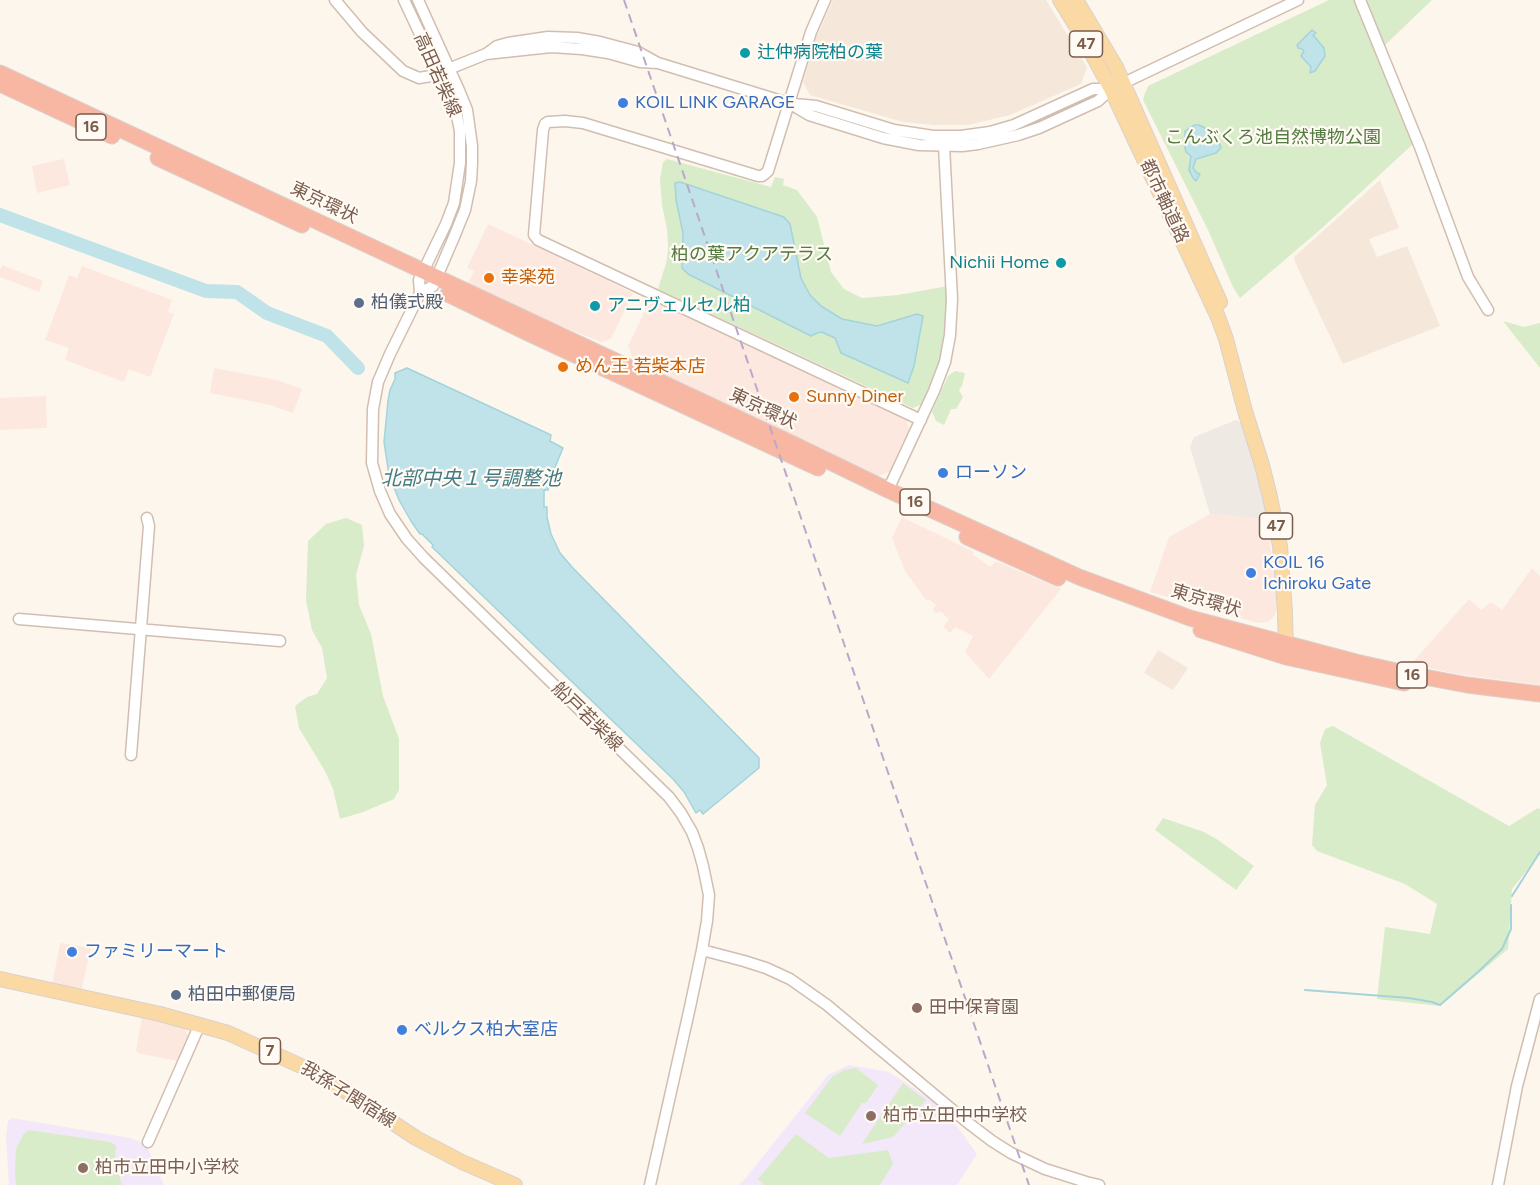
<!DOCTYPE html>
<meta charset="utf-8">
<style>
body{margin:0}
canvas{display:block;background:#fdf6ec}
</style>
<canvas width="1540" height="1185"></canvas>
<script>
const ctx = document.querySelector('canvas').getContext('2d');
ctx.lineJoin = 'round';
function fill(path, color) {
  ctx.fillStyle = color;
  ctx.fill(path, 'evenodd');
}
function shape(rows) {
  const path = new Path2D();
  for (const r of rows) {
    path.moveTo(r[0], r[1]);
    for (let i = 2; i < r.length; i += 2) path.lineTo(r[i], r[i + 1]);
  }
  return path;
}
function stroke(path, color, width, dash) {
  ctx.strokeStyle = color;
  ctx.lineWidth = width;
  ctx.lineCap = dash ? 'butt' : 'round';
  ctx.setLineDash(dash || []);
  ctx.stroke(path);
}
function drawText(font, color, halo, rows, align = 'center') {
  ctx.font = font + ' Figtree,"Noto Sans JP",sans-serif';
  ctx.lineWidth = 4.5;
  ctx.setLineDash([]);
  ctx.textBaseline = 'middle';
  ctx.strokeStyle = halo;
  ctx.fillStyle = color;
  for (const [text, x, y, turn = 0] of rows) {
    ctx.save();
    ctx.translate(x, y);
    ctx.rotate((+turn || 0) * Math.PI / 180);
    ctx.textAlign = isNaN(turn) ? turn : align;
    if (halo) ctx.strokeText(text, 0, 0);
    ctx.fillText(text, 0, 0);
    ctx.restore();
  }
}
const residential = shape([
 [833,0,1046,0,1087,67,1081,84,1010,115,968,125,934,125,903,122,810,95,803,82,816,38],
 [1380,180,1399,228,1369,239,1377,257,1407,246,1440,326,1343,364,1295,262,1294,257],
 [1158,650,1188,668,1173,690,1144,673]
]);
const commercial = shape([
 [64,159,70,185,37,193,32,166],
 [488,224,561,258,559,262,562,259,633,293,611,339,601,342,534,315,468,284,474,271,467,268],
 [2,265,43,281,39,292,0,277,0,270],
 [82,266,172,300,168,312,174,314,150,377,129,369,124,382,65,360,69,348,45,340,69,275,77,278],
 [655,302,907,421,909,429,889,472,878,476,634,362,628,346,648,305],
 [214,368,277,380,302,389,293,413,270,405,210,393],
 [46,396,47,428,0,430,0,398],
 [1210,514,1267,519,1278,604,1275,615,1268,622,1258,623,1150,592,1169,537],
 [902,517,974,552,973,555,981,560,990,567,996,561,1061,589,989,679,965,652,973,636,955,627,950,633,943,627,949,619,941,612,935,613,933,610,936,605,930,600,926,600,905,571,892,538],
 [1532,568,1540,576,1540,685,1457,674,1411,664,1469,599,1481,610,1491,602,1502,610],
 [60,943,91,948,81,991,52,985],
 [142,1016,184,1026,185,1030,190,1038,177,1061,137,1053,138,1051,136,1051]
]);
const industrial = shape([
 [1236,420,1241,423,1246,437,1261,489,1267,519,1210,514,1190,447,1194,437]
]);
const education = shape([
 [849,1065,889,1072,935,1102,959,1129,977,1154,957,1185,738,1185,745,1179,828,1075],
 [12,1118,130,1138,146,1144,164,1185,9,1185,6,1137,8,1121]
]);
const green = shape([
 [1329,0,1355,0,1411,135,1413,144,1321,229,1240,298,1233,287,1208,230,1143,100,1144,96,1148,86],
 [1367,0,1432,0,1384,46],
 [667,159,771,187,775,177,784,179,783,185,797,190,817,217,831,272,844,289,862,298,898,295,948,286,947,325,942,354,922,404,913,408,658,289,667,260,668,246,667,229,662,205,660,179,663,162],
 [1503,321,1524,327,1540,323,1540,368],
 [955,371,965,373,962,386,959,390,963,397,956,409,951,409,944,425,936,421,932,412,948,376],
 [346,518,362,525,364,546,356,575,359,605,371,634,383,696,399,739,399,790,394,799,363,812,340,819,333,789,325,771,299,728,295,706,307,697,317,694,327,678,322,648,312,630,306,600,308,541,326,524],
 [1333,726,1509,826,1538,808,1540,809,1540,854,1512,889,1508,949,1440,1006,1377,999,1385,927,1430,934,1437,904,1405,884,1317,851,1312,845,1315,805,1327,785,1320,743,1325,729],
 [1163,818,1204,832,1218,840,1254,866,1236,890,1155,830],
 [856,1068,878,1085,866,1103,862,1103,840,1136,805,1113,832,1077,844,1070],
 [903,1083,926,1100,893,1137,862,1144],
 [28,1130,111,1142,116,1146,115,1163,122,1185,16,1185,15,1172,16,1149,23,1135],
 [796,1134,829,1158,888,1150,893,1164,880,1185,764,1185,758,1179]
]);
const water = shape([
 [1312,30,1316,33,1313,35,1324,48,1325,56,1315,71,1310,73,1311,67,1301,56,1304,51,1302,49,1298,48,1297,45,1312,30],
 [1194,125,1199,125,1211,131,1219,142,1221,148,1216,153,1196,159,1193,168,1197,173,1200,174,1196,181,1193,178,1189,170,1191,156,1186,152,1185,147,1185,131,1194,125],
 [680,182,784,217,790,224,801,278,810,295,821,306,842,319,877,326,917,314,923,316,914,366,908,383,841,353,835,338,826,334,822,332,817,333,811,336,688,274,682,268,683,233,676,200,675,183,680,182],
 [407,368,551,435,550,441,563,448,551,477,548,490,544,490,544,507,547,507,547,517,551,534,560,553,572,567,759,758,759,768,703,814,700,810,696,813,684,792,673,779,432,547,433,545,422,534,420,534,411,521,399,500,389,475,384,442,388,401,390,390,395,379,395,373,407,368]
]);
const stream = shape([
 [1512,896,1540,852],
 [1305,990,1409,998,1432,1002,1440,1005,1479,971,1502,949,1511,929,1511,905]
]);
const river = shape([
 [0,215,206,291,237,292,267,313,327,336,358,368]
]);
const minor = shape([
 [335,0,362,32,403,71,419,78,431,76,486,54,497,46,508,43,548,37,577,38,600,42,638,52,656,62],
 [404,0,453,104,457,116,460,131,460,163,454,203,446,224,419,280,420,293,390,354,378,382,373,409,372,463,380,491,390,514,407,539,424,558,669,797,681,813,692,832,698,848,703,866,709,895,707,921,702,950,690,1007,650,1185],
 [418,0,458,88,467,110,472,146,472,163,471,181,465,210,454,237,433,286,420,293],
 [825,0,811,32,768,171,766,173,762,176,758,176,583,123,565,121,548,122,545,124,543,130,534,235,538,240,921,420],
 [1360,0,1420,147,1468,277,1488,310],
 [486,54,551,47,582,49,608,53,640,62,658,63,775,99,789,103,809,115,883,138,919,145,962,146,978,144,1018,135,1039,128,1098,101,1111,89,1298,0],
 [794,104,816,106,894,130,933,136,961,136,990,132,1014,125,1093,89,1111,89],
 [888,490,934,391,945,362,950,335,952,299,944,146],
 [19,619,280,641],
 [131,755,149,526,147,518],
 [702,950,744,961,766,968,790,979,827,1005,967,1122,992,1141,1011,1153,1045,1169,1086,1182,1099,1185],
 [148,1142,200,1024],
 [1498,1185,1517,1086,1540,999]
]);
const major = shape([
 [1060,0,1081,34,1111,89,1218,317,1226,339,1245,411,1262,465,1270,497,1280,546,1285,612,1286,654],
 [1076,0,1116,67,1220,302],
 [0,979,160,1014,228,1033,321,1075,416,1138,462,1162,515,1185]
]);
const highway = shape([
 [0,73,793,444,888,490,1079,577,1190,618,1356,662,1414,675,1467,685,1540,694],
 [0,84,112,136],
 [158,158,302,225],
 [448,294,528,333,818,468],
 [967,537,1058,578],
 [1201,630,1286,657,1404,683]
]);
const rail = shape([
 [624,0,1029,1185]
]);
const markers = [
 [745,53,6,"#0f9aa8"],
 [623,103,6,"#3f7fe0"],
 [1061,263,6,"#0f9aa8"],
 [489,278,6,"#e8710a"],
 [359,303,6,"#5c6f8a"],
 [595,306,6,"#0f9aa8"],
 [563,367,6,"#e8710a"],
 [794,397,6,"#e8710a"],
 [943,473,6,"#3f7fe0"],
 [1251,573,6,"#3f7fe0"],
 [72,952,6,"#3f7fe0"],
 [176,995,6,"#5c6f8a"],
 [917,1008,6,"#8d6e63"],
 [402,1030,6,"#3f7fe0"],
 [871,1116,6,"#8d6e63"],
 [83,1168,6,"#8d6e63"]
];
const shields = [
 [1086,44,33],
 [91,127,30],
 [915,502,30],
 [1276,526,33],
 [1412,675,30],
 [270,1051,21]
];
const shieldNames = [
 ["47",1086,44],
 ["16",91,127],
 ["16",915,502],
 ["47",1276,526],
 ["16",1412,675],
 ["7",270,1051]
];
const cultureNames = [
 ["辻仲病院柏の葉",757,53],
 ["Nichii Home",1049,263,"right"],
 ["アニヴェルセル柏",607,306]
];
const streetNames = [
 ["高田若柴線",437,75,66],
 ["都市軸道路",1164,201,65],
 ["東京環状",324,203,26],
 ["東京環状",763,409,25],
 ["東京環状",1206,601,17],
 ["船戸若柴線",587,717,44],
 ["我孫子関宿線",348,1095,32]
];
const shopNames = [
 ["KOIL LINK GARAGE",635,103],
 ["ローソン",955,473],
 ["KOIL 16",1263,563],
 ["Ichiroku Gate",1263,584],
 ["ファミリーマート",84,952],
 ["ベルクス柏大室店",414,1030]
];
const parkNames = [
 ["こんぶくろ池自然博物公園",1273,138],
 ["柏の葉アクアテラス",752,255]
];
const foodNames = [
 ["幸楽苑",501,278],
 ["めん王 若柴本店",575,367],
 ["Sunny Diner",806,397]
];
const serviceNames = [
 ["柏儀式殿",371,303],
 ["柏田中郵便局",188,995]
];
const educationNames = [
 ["田中保育園",929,1008],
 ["柏市立田中中学校",883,1116],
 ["柏市立田中小学校",95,1168]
];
const waterNames = [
 ["北部中央１号調整池",471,479]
];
fill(residential, '#f5e8da');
fill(commercial, '#fde8e0');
fill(industrial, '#efe9e4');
fill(education, '#f3e8fa');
fill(green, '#d8ecc9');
fill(water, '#bfe3e8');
stroke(water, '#a5d3da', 1.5);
stroke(stream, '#a5d3da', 2);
stroke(river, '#bfe3e8', 14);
stroke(minor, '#d1beb0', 13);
stroke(major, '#dad1cd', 16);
stroke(highway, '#dad1cd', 17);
stroke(minor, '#fff', 10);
stroke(major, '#fbd9a5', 14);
stroke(highway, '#f7b7a3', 15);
stroke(rail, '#b9a8c9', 2, [9, 6]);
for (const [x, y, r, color] of markers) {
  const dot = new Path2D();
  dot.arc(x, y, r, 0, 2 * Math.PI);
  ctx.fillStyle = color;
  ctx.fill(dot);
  stroke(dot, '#fffaf3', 2);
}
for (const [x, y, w] of shields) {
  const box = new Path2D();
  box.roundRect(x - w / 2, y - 13, w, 26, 4.5);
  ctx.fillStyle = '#fffaf3';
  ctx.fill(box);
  stroke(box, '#7a5c4d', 1.5);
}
drawText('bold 16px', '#7a5c4d', null, shieldNames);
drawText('18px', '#0d838f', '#fffaf3', cultureNames, 'left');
drawText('18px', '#7a5c4d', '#fffaf3', streetNames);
drawText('18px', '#366cbe', '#fffaf3', shopNames, 'left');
drawText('18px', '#537a41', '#fffaf3', parkNames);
drawText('18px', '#c56008', '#fffaf3', foodNames, 'left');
drawText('18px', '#4e5e75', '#fffaf3', serviceNames, 'left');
drawText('18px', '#785e54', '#fffaf3', educationNames, 'left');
drawText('italic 20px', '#437c86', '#fffaf3', waterNames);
</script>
